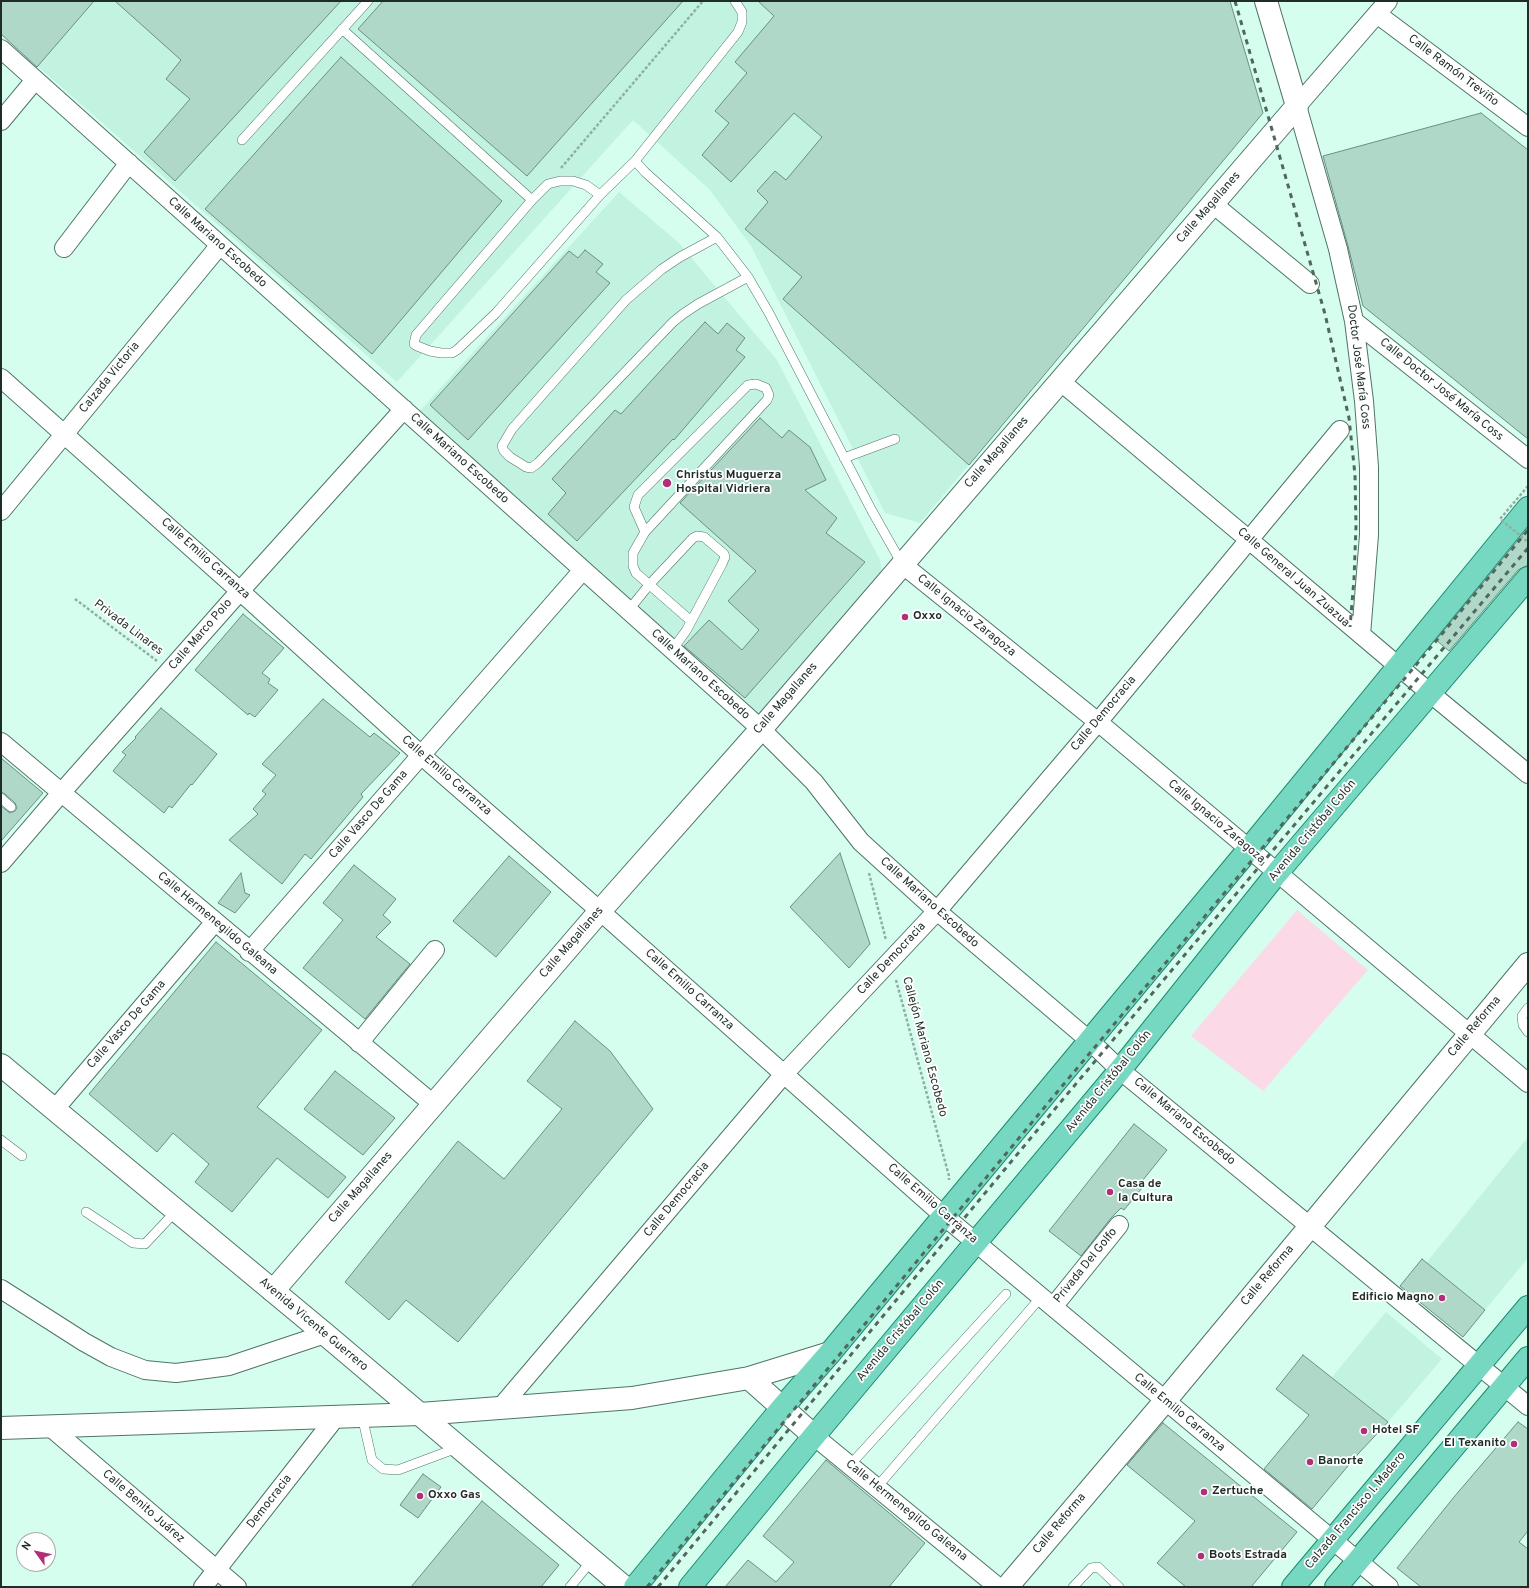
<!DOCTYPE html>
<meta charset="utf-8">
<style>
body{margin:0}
#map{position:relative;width:1529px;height:1588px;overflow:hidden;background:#d5feee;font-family:Overpass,sans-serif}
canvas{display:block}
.frame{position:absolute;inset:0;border:2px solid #1e2d27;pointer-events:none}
.north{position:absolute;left:16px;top:1532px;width:40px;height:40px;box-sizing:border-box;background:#fff;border:1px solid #a5aba9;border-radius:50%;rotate:303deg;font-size:11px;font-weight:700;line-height:16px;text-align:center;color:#1e2d27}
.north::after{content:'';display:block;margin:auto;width:14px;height:18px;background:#b12e78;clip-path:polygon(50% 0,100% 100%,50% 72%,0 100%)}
</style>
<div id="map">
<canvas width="1529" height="1588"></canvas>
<div class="frame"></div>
<div class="north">N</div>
</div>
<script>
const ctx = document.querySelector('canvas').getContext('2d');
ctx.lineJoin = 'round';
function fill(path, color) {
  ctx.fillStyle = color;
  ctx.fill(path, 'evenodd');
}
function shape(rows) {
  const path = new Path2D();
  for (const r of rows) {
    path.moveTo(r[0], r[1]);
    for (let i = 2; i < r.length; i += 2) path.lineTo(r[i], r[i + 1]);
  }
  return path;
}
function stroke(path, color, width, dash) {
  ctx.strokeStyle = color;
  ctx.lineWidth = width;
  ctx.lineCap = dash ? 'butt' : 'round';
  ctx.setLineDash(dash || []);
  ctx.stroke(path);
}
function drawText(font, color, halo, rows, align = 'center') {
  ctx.font = font + ' Overpass,sans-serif';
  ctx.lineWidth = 3.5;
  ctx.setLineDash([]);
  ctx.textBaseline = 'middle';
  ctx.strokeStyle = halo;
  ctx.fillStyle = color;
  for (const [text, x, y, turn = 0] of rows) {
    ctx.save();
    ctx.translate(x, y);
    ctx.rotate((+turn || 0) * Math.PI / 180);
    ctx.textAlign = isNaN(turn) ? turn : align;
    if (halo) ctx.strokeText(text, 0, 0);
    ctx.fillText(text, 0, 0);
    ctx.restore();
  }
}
const built = shape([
 [1,1,1230,1,1263,113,920,523,885,513,751,246,710,190,633,120,397,382,1,34],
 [619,192,679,243,777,360,880,560,882,570,875,583,757,715,415,416],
 [1528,1137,1528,1258,1485,1310,1426,1263],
 [1386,1312,1442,1359,1388,1422,1332,1377]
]);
const green = shape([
 [1297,910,1368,970,1263,1091,1191,1036]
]);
const building = shape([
 [1,1,94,1,37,67,1,34,1,1],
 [115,1,341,1,175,181,144,152,190,99,166,79,181,60,115,1],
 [383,1,683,1,527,176,358,29,383,1],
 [758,1,1230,1,1263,113,969,465,783,299,802,277,745,229,768,202,757,191,775,171,786,180,822,137,794,113,731,182,702,155,729,123,715,111,747,73,735,62,774,16,758,1],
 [341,57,502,201,372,354,205,209,341,57],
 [1481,113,1528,150,1528,439,1363,306,1348,246,1323,156,1481,113],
 [585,250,603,264,596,272,610,283,468,440,430,405,569,251,578,258,585,250],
 [705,322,718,334,727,323,745,338,736,350,745,357,674,440,673,439,577,541,548,514,566,493,552,479,615,410,621,414,705,322],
 [760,418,782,438,789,430,810,447,826,480,805,490,837,518,826,533,865,562,745,698,684,646,709,620,742,650,759,630,728,601,756,571,680,503,760,418],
 [1528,528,1528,565,1518,570,1449,651,1436,640,1528,528],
 [243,614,284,648,262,673,270,679,268,683,278,690,255,717,249,713,248,715,195,670,243,614],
 [323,699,370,737,374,733,400,753,361,794,363,797,311,859,305,854,282,884,229,840,258,814,253,809,266,794,262,791,276,775,262,764,323,699],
 [161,708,217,754,192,785,191,784,172,808,169,806,164,813,113,771,126,755,122,752,136,738,135,737,161,708],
 [1,758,43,793,1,841,1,806,10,813,15,811,17,808,15,803,5,794,1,792,1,758],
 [840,853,870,944,849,968,790,907,840,853],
 [509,856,551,892,496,957,453,921,509,856],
 [354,865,396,899,383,915,391,922,376,937,410,964,365,1019,303,968,343,920,323,903,354,865],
 [241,873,245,893,250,895,235,913,218,903,241,873],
 [216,942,322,1030,257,1107,346,1177,328,1198,277,1158,232,1212,195,1182,209,1164,173,1133,157,1152,89,1094,216,942],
 [575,1021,610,1051,653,1109,458,1342,406,1300,389,1320,345,1282,458,1141,504,1179,562,1109,527,1081,575,1021],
 [335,1071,395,1118,363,1155,304,1109,335,1071],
 [1134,1124,1167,1150,1139,1185,1142,1188,1124,1210,1121,1208,1111,1218,1081,1256,1049,1231,1134,1124],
 [1422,1259,1485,1310,1463,1337,1400,1286,1422,1259],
 [1303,1355,1388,1422,1358,1454,1312,1509,1264,1469,1309,1415,1276,1389,1303,1355],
 [1518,1422,1528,1429,1528,1531,1519,1542,1528,1549,1528,1587,1421,1587,1397,1568,1454,1497,1518,1422],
 [1163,1423,1297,1532,1251,1587,1186,1587,1157,1563,1195,1521,1127,1465,1163,1423],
 [826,1460,925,1543,889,1587,725,1587,748,1560,776,1582,794,1562,763,1536,826,1460],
 [423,1474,441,1487,418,1518,400,1505,423,1474],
 [482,1501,559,1565,541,1587,411,1587,482,1501]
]);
const path = shape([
 [561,168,703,1],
 [75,599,157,661],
 [869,873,886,940],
 [896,980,949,1176,949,1180]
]);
const service = shape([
 [342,29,532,200],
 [242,140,368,1],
 [635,161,645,172,717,237,748,277,769,313,872,511,902,564],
 [600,195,496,313,457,350,452,353,441,353,430,351,417,346,414,344,416,335,532,200,548,184,560,181,573,181,586,185,600,195,635,161,738,32,742,22,742,12,735,1],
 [717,237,680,257,662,269,626,300,512,429,502,446,504,451,510,457,526,467,531,468,538,463,673,322,683,314,698,304,748,277],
 [844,458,895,439],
 [645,532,634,507,638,495,748,385,756,384,766,388,769,395,767,400,645,532,633,553,633,566,636,573,691,621],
 [628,611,649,585,693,538,697,536,704,537,724,554,725,557,722,564,686,631,672,650],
 [1,798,11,807],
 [1528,1008,1522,1016,1523,1025,1528,1032],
 [1,1140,22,1156],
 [86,1212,133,1243,145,1244,176,1211],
 [362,1416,372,1460,383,1469,398,1470,457,1448],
 [850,1465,1006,1294],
 [877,1487,1041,1297],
 [570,1587,592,1560],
 [1073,1587,1091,1568,1098,1567,1119,1587]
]);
const minor = shape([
 [1377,14,1528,127],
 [1,49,761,729,814,782,861,842,937,911,1090,1041,1120,1070,1528,1406],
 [1,121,35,80],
 [1213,204,1310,284],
 [64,248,129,163],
 [1354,321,1528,459],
 [1,378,240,591,421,755,600,911,944,1216,1389,1587],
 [1060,381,1248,539,1430,693,1528,774],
 [1,511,220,245],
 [902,564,1098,722,1528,1083],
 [1361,635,1369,535,1369,467,1364,401,1354,321,1338,249,1297,106,1388,1],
 [1,742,433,1104],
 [1,863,61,793,240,591,404,409],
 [249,952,583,570],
 [359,1043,435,950],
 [54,1110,214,923],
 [1,1289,84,1342,111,1357,145,1370,176,1373,229,1366,325,1334],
 [1053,1307,1119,1225],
 [500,1408,784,1074,937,911,1098,722,1340,430],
 [49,1426,237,1587],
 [814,1436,998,1587],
 [203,1587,336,1417]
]);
const tertiary = shape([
 [273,1291,600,911,761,729,1297,106,1266,1],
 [749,1378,814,1436],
 [1,1428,420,1414,632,1398,749,1378,830,1353],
 [1007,1587,1165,1401,1528,964]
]);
const secondary = shape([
 [1,1065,325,1334,624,1587]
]);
const primary = shape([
 [635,1587,782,1408,830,1353,1249,849,1528,508],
 [690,1587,814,1436,1120,1070,1277,873,1528,578],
 [1293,1587,1528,1307],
 [1336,1587,1528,1358]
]);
const rail = shape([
 [1235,1,1325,314,1349,418,1355,475,1356,526,1354,579,1350,627],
 [647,1587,1058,1091,1437,640,1528,530],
 [658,1587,1064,1098,1528,548]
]);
const pathBridge = shape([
 [1528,486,1500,519,1528,542]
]);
const markers = [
 [667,483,5,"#b12e78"],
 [905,617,4,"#b12e78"],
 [1110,1192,4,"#b12e78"],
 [1442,1298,4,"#b12e78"],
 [1364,1431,4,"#b12e78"],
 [1514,1444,4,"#b12e78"],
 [1310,1462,4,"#b12e78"],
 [1204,1492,4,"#b12e78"],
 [420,1496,4,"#b12e78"],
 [1201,1556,4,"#b12e78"]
];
const streetNames = [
 ["Calle Ramón Treviño",1453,71,37],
 ["Calle Magallanes",1209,208,-49],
 ["Calle Mariano Escobedo",217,243,42],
 ["Doctor José María Coss",1358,367,83],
 ["Calzada Victoria",110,378,-51],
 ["Calle Doctor José María Coss",1441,390,39],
 ["Calle Magallanes",997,453,-49],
 ["Calle Mariano Escobedo",459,459,42],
 ["Calle Emilio Carranza",205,559,42],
 ["Calle General Juan Zuazua",1293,578,41],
 ["Calle Ignacio Zaragoza",966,616,39],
 ["Privada Linares",128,628,37],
 ["Calle Marco Polo",201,635,-49],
 ["Calle Mariano Escobedo",700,675,42],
 ["Calle Magallanes",786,699,-49],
 ["Calle Democracia",1104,714,-50],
 ["Calle Emilio Carranza",446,776,41],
 ["Calle Vasco De Gama",369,815,-49],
 ["Calle Ignacio Zaragoza",1216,822,40],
 ["Avenida Cristóbal Colón",1313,831,-50],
 ["Calle Mariano Escobedo",929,903,42],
 ["Calle Hermenegildo Galeana",217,924,40],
 ["Calle Magallanes",572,943,-49],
 ["Calle Democracia",892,959,-47],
 ["Calle Emilio Carranza",689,990,42],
 ["Calle Vasco De Gama",127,1025,-49],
 ["Calle Reforma",1475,1027,-50],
 ["Callejón Mariano Escobedo",924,1047,75],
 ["Avenida Cristóbal Colón",1109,1082,-51],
 ["Calle Mariano Escobedo",1184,1122,40],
 ["Calle Magallanes",361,1188,-49],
 ["Calle Democracia",677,1200,-50],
 ["Calle Emilio Carranza",932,1204,41],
 ["Privada Del Golfo",1086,1266,-51],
 ["Calle Reforma",1268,1276,-50],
 ["Avenida Vicente Guerrero",313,1325,40],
 ["Avenida Cristóbal Colón",901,1331,-50],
 ["Calle Emilio Carranza",1179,1413,40],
 ["Democracia",270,1502,-52],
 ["Calle Benito Juárez",143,1507,41],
 ["Calle Hermenegildo Galeana",906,1511,39],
 ["Calzada Francisco I. Madero",1356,1511,-50],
 ["Calle Reforma",1060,1524,-50]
];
const poiNames = [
 ["Christus Muguerza",676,476],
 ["Hospital Vidriera",676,490],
 ["Oxxo",913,617],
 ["Casa de",1118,1185],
 ["la Cultura",1118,1199],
 ["Edificio Magno",1434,1298,"right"],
 ["Hotel SF",1372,1431],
 ["El Texanito",1506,1444,"right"],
 ["Banorte",1318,1462],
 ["Zertuche",1212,1492],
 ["Oxxo Gas",428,1496],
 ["Boots Estrada",1209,1556]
];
fill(built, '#c2f3e0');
fill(green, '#fbd9e7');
fill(building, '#b0d8c9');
stroke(building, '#6a9082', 1);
stroke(service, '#507467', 10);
stroke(minor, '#507467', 20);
stroke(tertiary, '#507467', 24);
stroke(secondary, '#507467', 24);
stroke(primary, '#1d8b70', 24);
stroke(path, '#90afa3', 2.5, [3, 2]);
stroke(service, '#fff', 9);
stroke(minor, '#fff', 18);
stroke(tertiary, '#fff', 22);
stroke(secondary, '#fff', 22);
stroke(primary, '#77d8c1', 22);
stroke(rail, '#51685f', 3, [5, 5]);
stroke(pathBridge, '#90afa3', 2.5, [3, 2]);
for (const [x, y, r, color] of markers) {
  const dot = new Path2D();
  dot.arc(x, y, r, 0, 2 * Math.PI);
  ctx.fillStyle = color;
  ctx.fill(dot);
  stroke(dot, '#fff', 1.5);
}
drawText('12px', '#1e2d27', '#fff', streetNames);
drawText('bold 12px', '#1e2d27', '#fff', poiNames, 'left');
</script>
